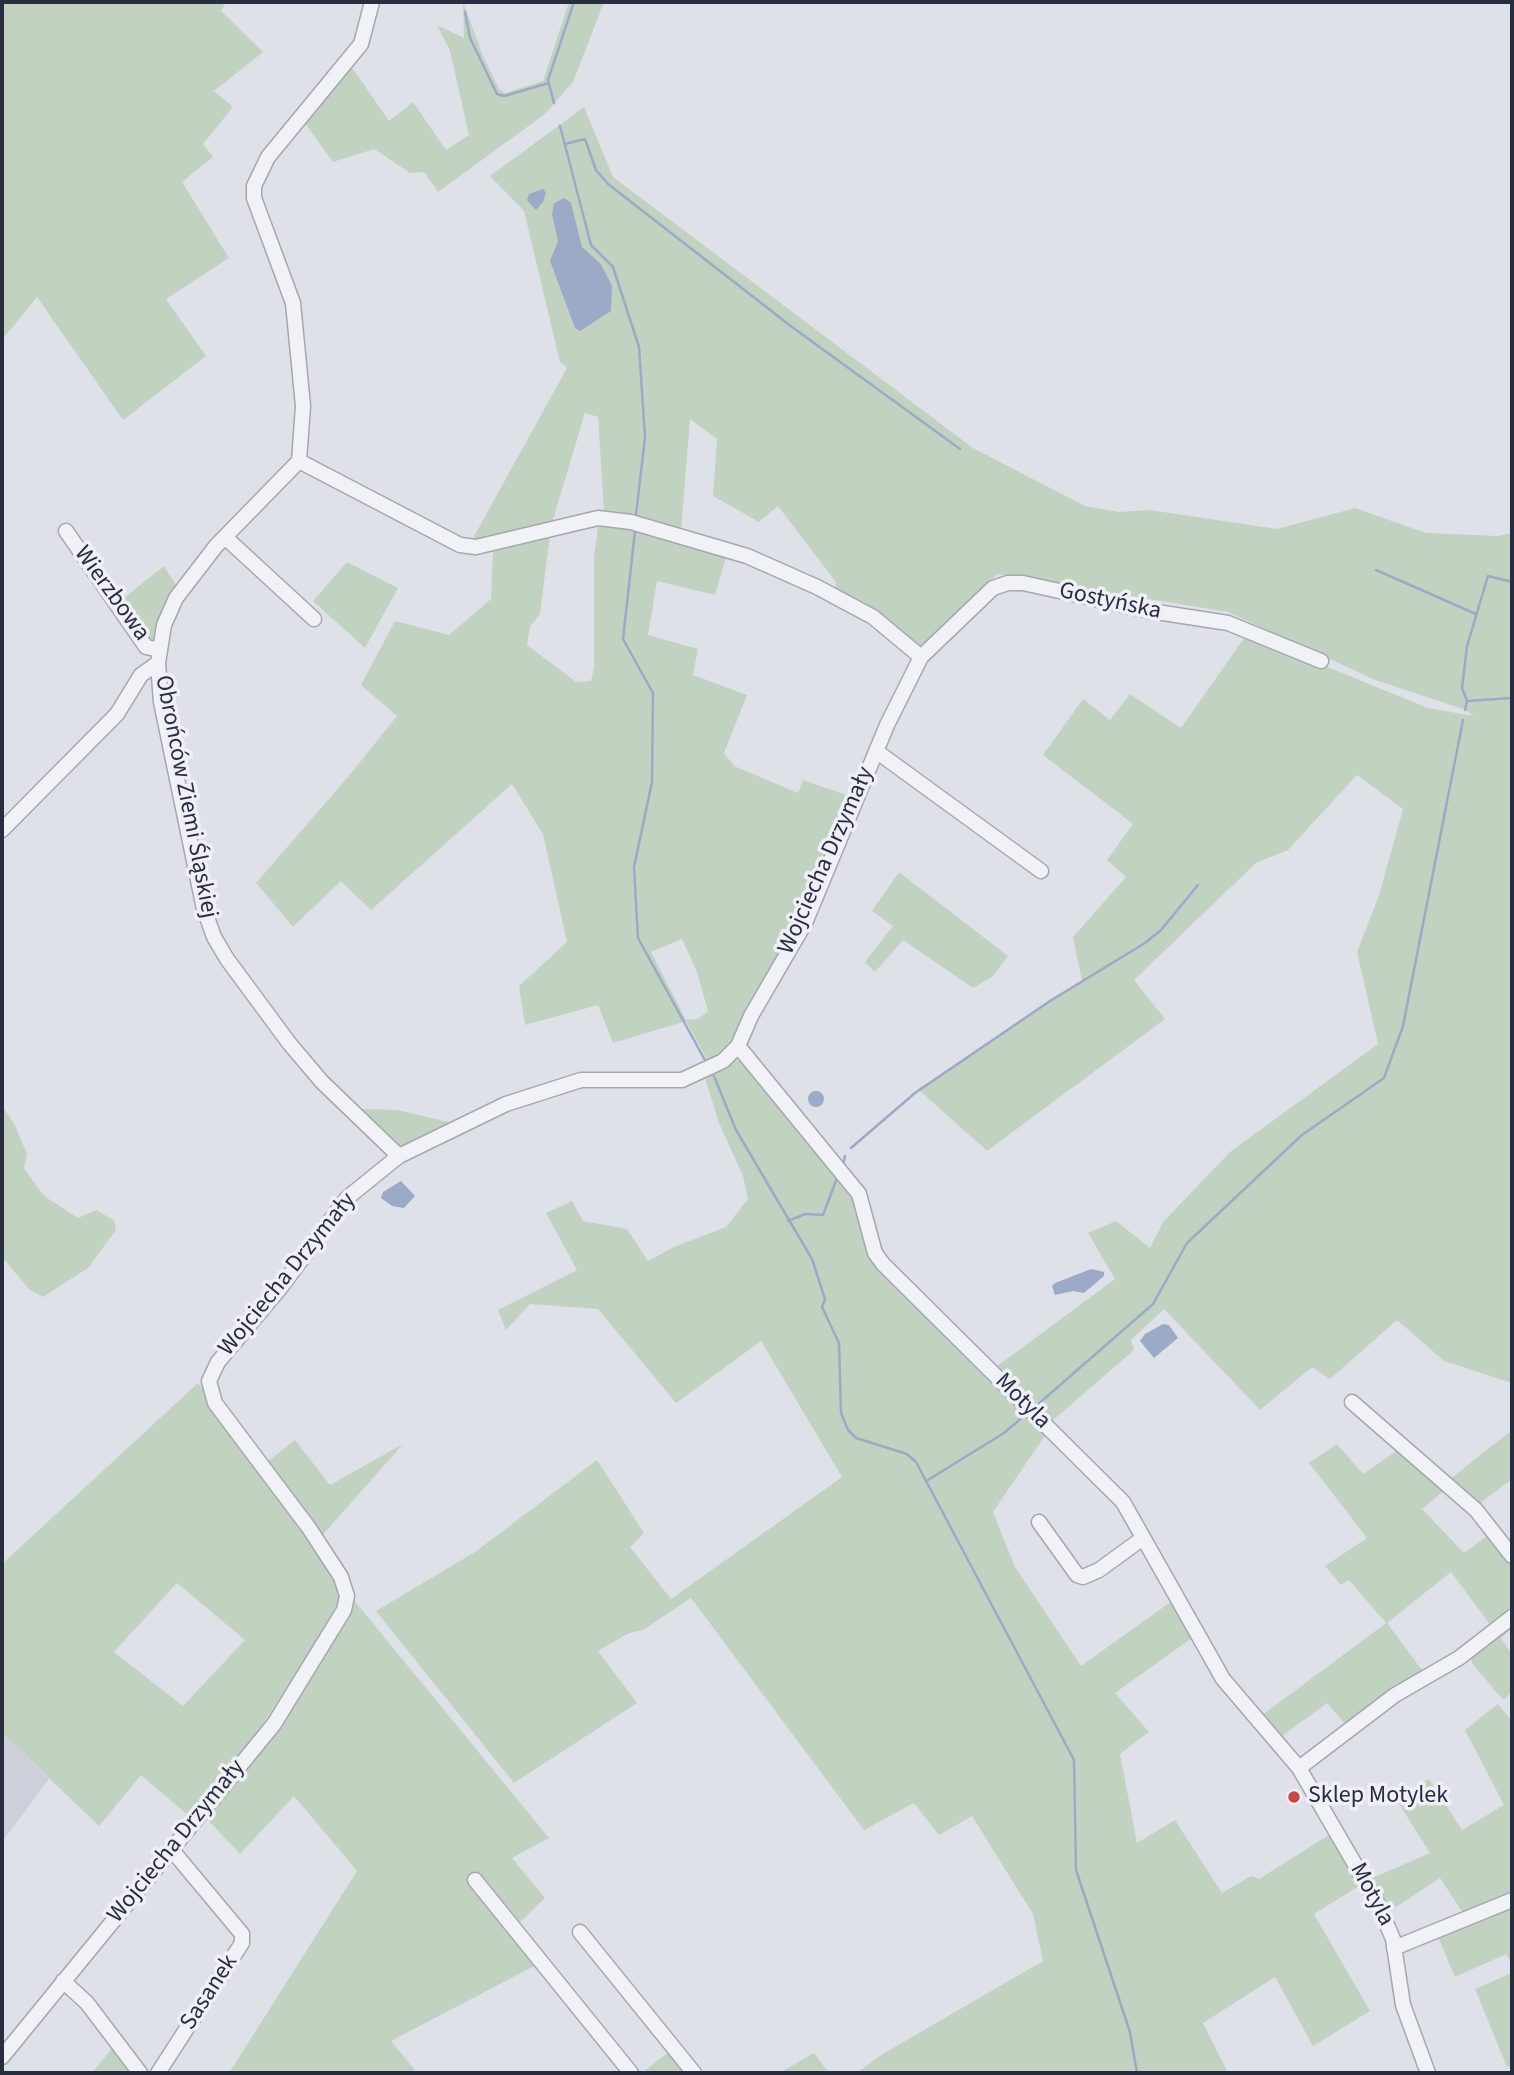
<!DOCTYPE html>
<meta charset="utf-8">
<style>
body{margin:0}
#map{position:relative;width:1514px;height:2075px;overflow:hidden;background:#dfe1e8;font-family:"Source Sans 3",sans-serif}
canvas{display:block}
.frame{position:absolute;inset:0;border:4px solid #282d3f;pointer-events:none}
</style>
<div id="map">
<canvas width="1514" height="2075"></canvas>
<div class="frame"></div>
</div>
<script>
const ctx = document.querySelector('canvas').getContext('2d');
ctx.lineJoin = 'round';
function fill(path, color) {
  ctx.fillStyle = color;
  ctx.fill(path, 'evenodd');
}
function shape(rows) {
  const path = new Path2D();
  for (const r of rows) {
    if (r.length === 3) {
      path.moveTo(r[0] + r[2], r[1]);
      path.arc(r[0], r[1], r[2], 0, 2 * Math.PI);
      continue;
    }
    path.moveTo(r[0], r[1]);
    for (let i = 2; i < r.length; i += 2) path.lineTo(r[i], r[i + 1]);
  }
  return path;
}
function stroke(path, color, width, dash) {
  ctx.strokeStyle = color;
  ctx.lineWidth = width;
  ctx.lineCap = dash ? 'butt' : 'round';
  ctx.setLineDash(dash || []);
  ctx.stroke(path);
}
function drawText(font, color, halo, rows, align = 'center') {
  ctx.font = font + ' "Source Sans 3",sans-serif';
  ctx.lineWidth = 7;
  ctx.setLineDash([]);
  ctx.textBaseline = 'middle';
  ctx.strokeStyle = halo;
  ctx.fillStyle = color;
  for (const [text, x, y, turn = 0] of rows) {
    ctx.save();
    ctx.translate(x, y);
    ctx.rotate((+turn || 0) * Math.PI / 180);
    ctx.textAlign = isNaN(turn) ? turn : align;
    if (halo) ctx.strokeText(text, 0, 0);
    ctx.fillText(text, 0, 0);
    ctx.restore();
  }
}
const built = shape([
 [2,1733,49,1779,2,1842]
]);
const green = shape([
 [2,2,226,2,221,11,263,52,214,91,233,107,203,144,213,157,182,182,229,258,166,299,206,356,123,420,37,297,2,340],
 [463,2,483,56,499,89,505,93,543,81,569,2,604,2,573,82,545,114,438,192,424,172,410,173,374,149,333,162,304,122,351,66,389,121,413,102,446,150,469,135,450,51,437,25,464,38],
 [584,107,613,177,973,448,1085,506,1119,512,1150,510,1277,529,1355,508,1426,533,1498,536,1512,533,1512,1383,1444,1361,1397,1320,1330,1379,1312,1367,1260,1410,1164,1309,1131,1340,1134,1350,1051,1422,996,1367,1115,1279,1088,1233,1116,1221,1150,1248,1163,1222,1230,1152,1378,1044,1357,952,1379,895,1403,809,1357,775,1288,850,1256,863,1134,980,1165,1019,987,1151,918,1089,1082,981,1073,937,1126,877,1107,860,1133,824,1043,755,1083,699,1110,720,1130,694,1181,728,1247,634,1428,708,1474,716,1463,709,1375,680,1228,612,997,574,923,650,835,589,836,582,778,506,759,522,713,496,717,439,690,419,681,531,604,511,598,417,585,413,552,523,493,540,472,540,567,368,560,362,524,211,490,176],
 [622,526,726,557,715,595,657,581,648,635,698,649,693,675,747,695,724,753,734,766,798,793,803,780,852,797,795,931,735,1040,709,1063,686,1021,613,1043,598,1005,525,1025,519,986,567,942,543,834,512,784,371,910,341,881,293,927,256,883,348,777,397,716,361,685,395,621,449,635,491,599,493,550,550,535,540,614,530,627,527,645,576,682,591,681,594,668,594,558,598,527],
 [682,939,697,972,708,1011,698,1019,686,1020,651,952],
 [347,562,398,588,365,648,313,601],
 [164,566,176,585,153,645,120,601],
 [899,872,1008,956,992,977,973,988,903,940,875,972,865,962,893,926,872,911],
 [735,1060,748,1062,849,1189,862,1211,872,1255,1046,1434,993,1512,1015,1567,1081,1666,1172,1601,1192,1638,1115,1693,1149,1732,1120,1754,1137,1843,1175,1820,1222,1893,1251,1876,1259,1879,1332,1833,1362,1884,1314,1914,1370,2011,1313,2046,1275,1977,1203,2023,1228,2073,857,2073,881,2055,1043,1961,1033,1914,972,1816,939,1835,914,1803,864,1830,691,1598,643,1630,629,1633,598,1651,637,1703,514,1783,376,1611,475,1552,597,1460,644,1533,630,1547,671,1599,842,1477,761,1341,676,1403,598,1309,530,1304,506,1330,498,1310,577,1270,546,1213,572,1201,583,1221,627,1229,648,1261,674,1247,726,1227,748,1199,743,1176,719,1123,705,1078],
 [2,1106,14,1123,27,1154,24,1168,44,1196,78,1218,96,1210,114,1220,116,1230,88,1268,43,1297,29,1289,2,1257],
 [359,1109,397,1110,457,1124,407,1149,400,1147],
 [198,1383,306,1533,338,1583,342,1597,337,1612,260,1728,190,1817,141,1775,99,1826,2,1733,2,1564],
 [177,1583,245,1640,183,1706,114,1652],
 [1512,1430,1512,1479,1478,1505,1449,1480],
 [295,1440,330,1485,403,1444,320,1538,267,1462],
 [1337,1444,1363,1474,1398,1450,1447,1488,1422,1509,1464,1553,1491,1533,1512,1562,1512,1613,1492,1627,1451,1572,1387,1623,1425,1674,1348,1727,1327,1703,1281,1737,1261,1716,1386,1623,1349,1580,1341,1585,1325,1566,1367,1538,1309,1463],
 [353,1599,549,1838,512,1858,545,1898,517,1925,536,1965,391,2041,415,2070,409,2073,229,2073,357,1871,294,1796,240,1854,205,1817,350,1616],
 [1512,1623,1512,1628,1501,1638,1512,1654,1512,1692,1503,1700,1472,1663,1471,1653],
 [1498,1704,1512,1721,1512,1896,1465,1916,1440,1878,1387,1913,1370,1879,1430,1853,1396,1799,1429,1779,1462,1830,1504,1805,1465,1730],
 [1512,1906,1512,1964,1506,1954,1455,1977,1438,1937],
 [1512,1973,1512,2065,1507,2067,1475,1989],
 [114,2046,134,2073,92,2073],
 [670,2051,687,2073,642,2073],
 [814,2053,829,2073,779,2073]
]);
const water = shape([
 [543,189,546,193,543,202,536,210,527,200,529,194],
 [564,198,571,203,582,247,601,264,612,286,611,311,580,331,575,328,550,261,558,241,552,214,554,203],
 [816,1099,8],
 [401,1181,415,1196,404,1208,392,1206,381,1198,383,1192],
 [1091,1269,1104,1272,1104,1276,1084,1293,1073,1291,1055,1295,1052,1286,1055,1283],
 [1163,1324,1169,1325,1178,1338,1154,1358,1140,1341,1145,1334]
]);
const stream = shape([
 [465,12,470,38,497,94,504,96,549,83],
 [554,103,548,80,574,2],
 [560,126,591,245,613,267,639,347,645,437,636,515],
 [565,144,585,139,596,170,608,184,792,327,960,449],
 [635,531,623,639,653,693,652,782,634,867,638,938,706,1062],
 [1376,570,1476,614],
 [1467,701,1462,688,1467,646,1488,576,1512,582],
 [1465,710,1467,701,1512,698],
 [714,1076,736,1130,812,1259,825,1299,822,1307,839,1343,841,1413,848,1430,856,1438,907,1454,916,1462,1074,1760,1076,1870,1130,2032,1137,2073],
 [851,1148,915,1093,1050,1001,1145,943,1161,930,1198,885],
 [843,1165,845,1156],
 [788,1221,805,1214,823,1215,837,1178],
 [1036,1406,1153,1304,1187,1243,1302,1135,1384,1078,1403,1026,1463,720],
 [928,1480,1004,1433,1024,1416]
]);
const minor = shape([
 [299,461,216,546,176,598,164,625,158,663,161,702,204,909,214,937,227,959,289,1043,322,1082,399,1156],
 [299,461,460,545,476,547,598,518,631,522,747,556,817,587,873,617,921,657],
 [299,461,303,406,293,303,254,198,254,186,268,157,361,44,372,2],
 [66,531,146,647,160,650],
 [226,538,314,619],
 [876,751,1041,871],
 [2,830,117,714,141,675,158,663],
 [738,1046,859,1194,875,1253,883,1264,1123,1502,1223,1679,1299,1768,1378,1904,1393,1939,1403,2005,1428,2073],
 [1352,1402,1476,1510,1512,1556],
 [1039,1522,1077,1575,1083,1577,1099,1570,1143,1538],
 [1299,1768,1395,1695,1459,1658,1512,1617],
 [475,1880,631,2073],
 [580,1932,694,2073],
 [1394,1948,1512,1900],
 [63,1981,87,2003,140,2073],
 [2,2057,274,1724,344,1610,347,1596,341,1577,309,1528,215,1403,209,1381,218,1362,281,1287,347,1198,399,1156,506,1104,581,1080,682,1080,723,1061,738,1046,751,1016,805,923,887,725,921,657,993,588,1008,583,1023,583,1150,611,1228,623,1321,661],
 [158,2073,242,1943,242,1934,171,1849]
]);
const markers = [
 [1294,1797,7,"#cb4548"]
];
const streetNames = [
 ["Wierzbowa",111,594,54],
 ["Gostyńska",1110,602,12],
 ["Obrońców Ziemi Śląskiej",185,797,79],
 ["Wojciecha Drzymały",827,861,-66],
 ["Wojciecha Drzymały",288,1275,-51],
 ["Motyla",1022,1402,45],
 ["Wojciecha Drzymały",177,1842,-51],
 ["Motyla",1371,1895,62],
 ["Sasanek",210,1993,-57]
];
const poiNames = [
 ["Sklep Motylek",1308,1797]
];
fill(built, '#cdd0da');
fill(green, '#c2d2c0');
fill(water, '#9aaac7');
stroke(stream, '#9aaac7', 2.5);
stroke(minor, '#a4a7b2', 17);
stroke(minor, '#f1f2f6', 14);
for (const [x, y, r, color] of markers) {
  const dot = new Path2D();
  dot.arc(x, y, r, 0, 2 * Math.PI);
  ctx.fillStyle = color;
  ctx.fill(dot);
  stroke(dot, '#eef0f5', 2.5);
}
drawText('24px', '#282d3f', '#eef0f5', streetNames);
drawText('24px', '#282d3f', '#eef0f5', poiNames, 'left');
</script>
